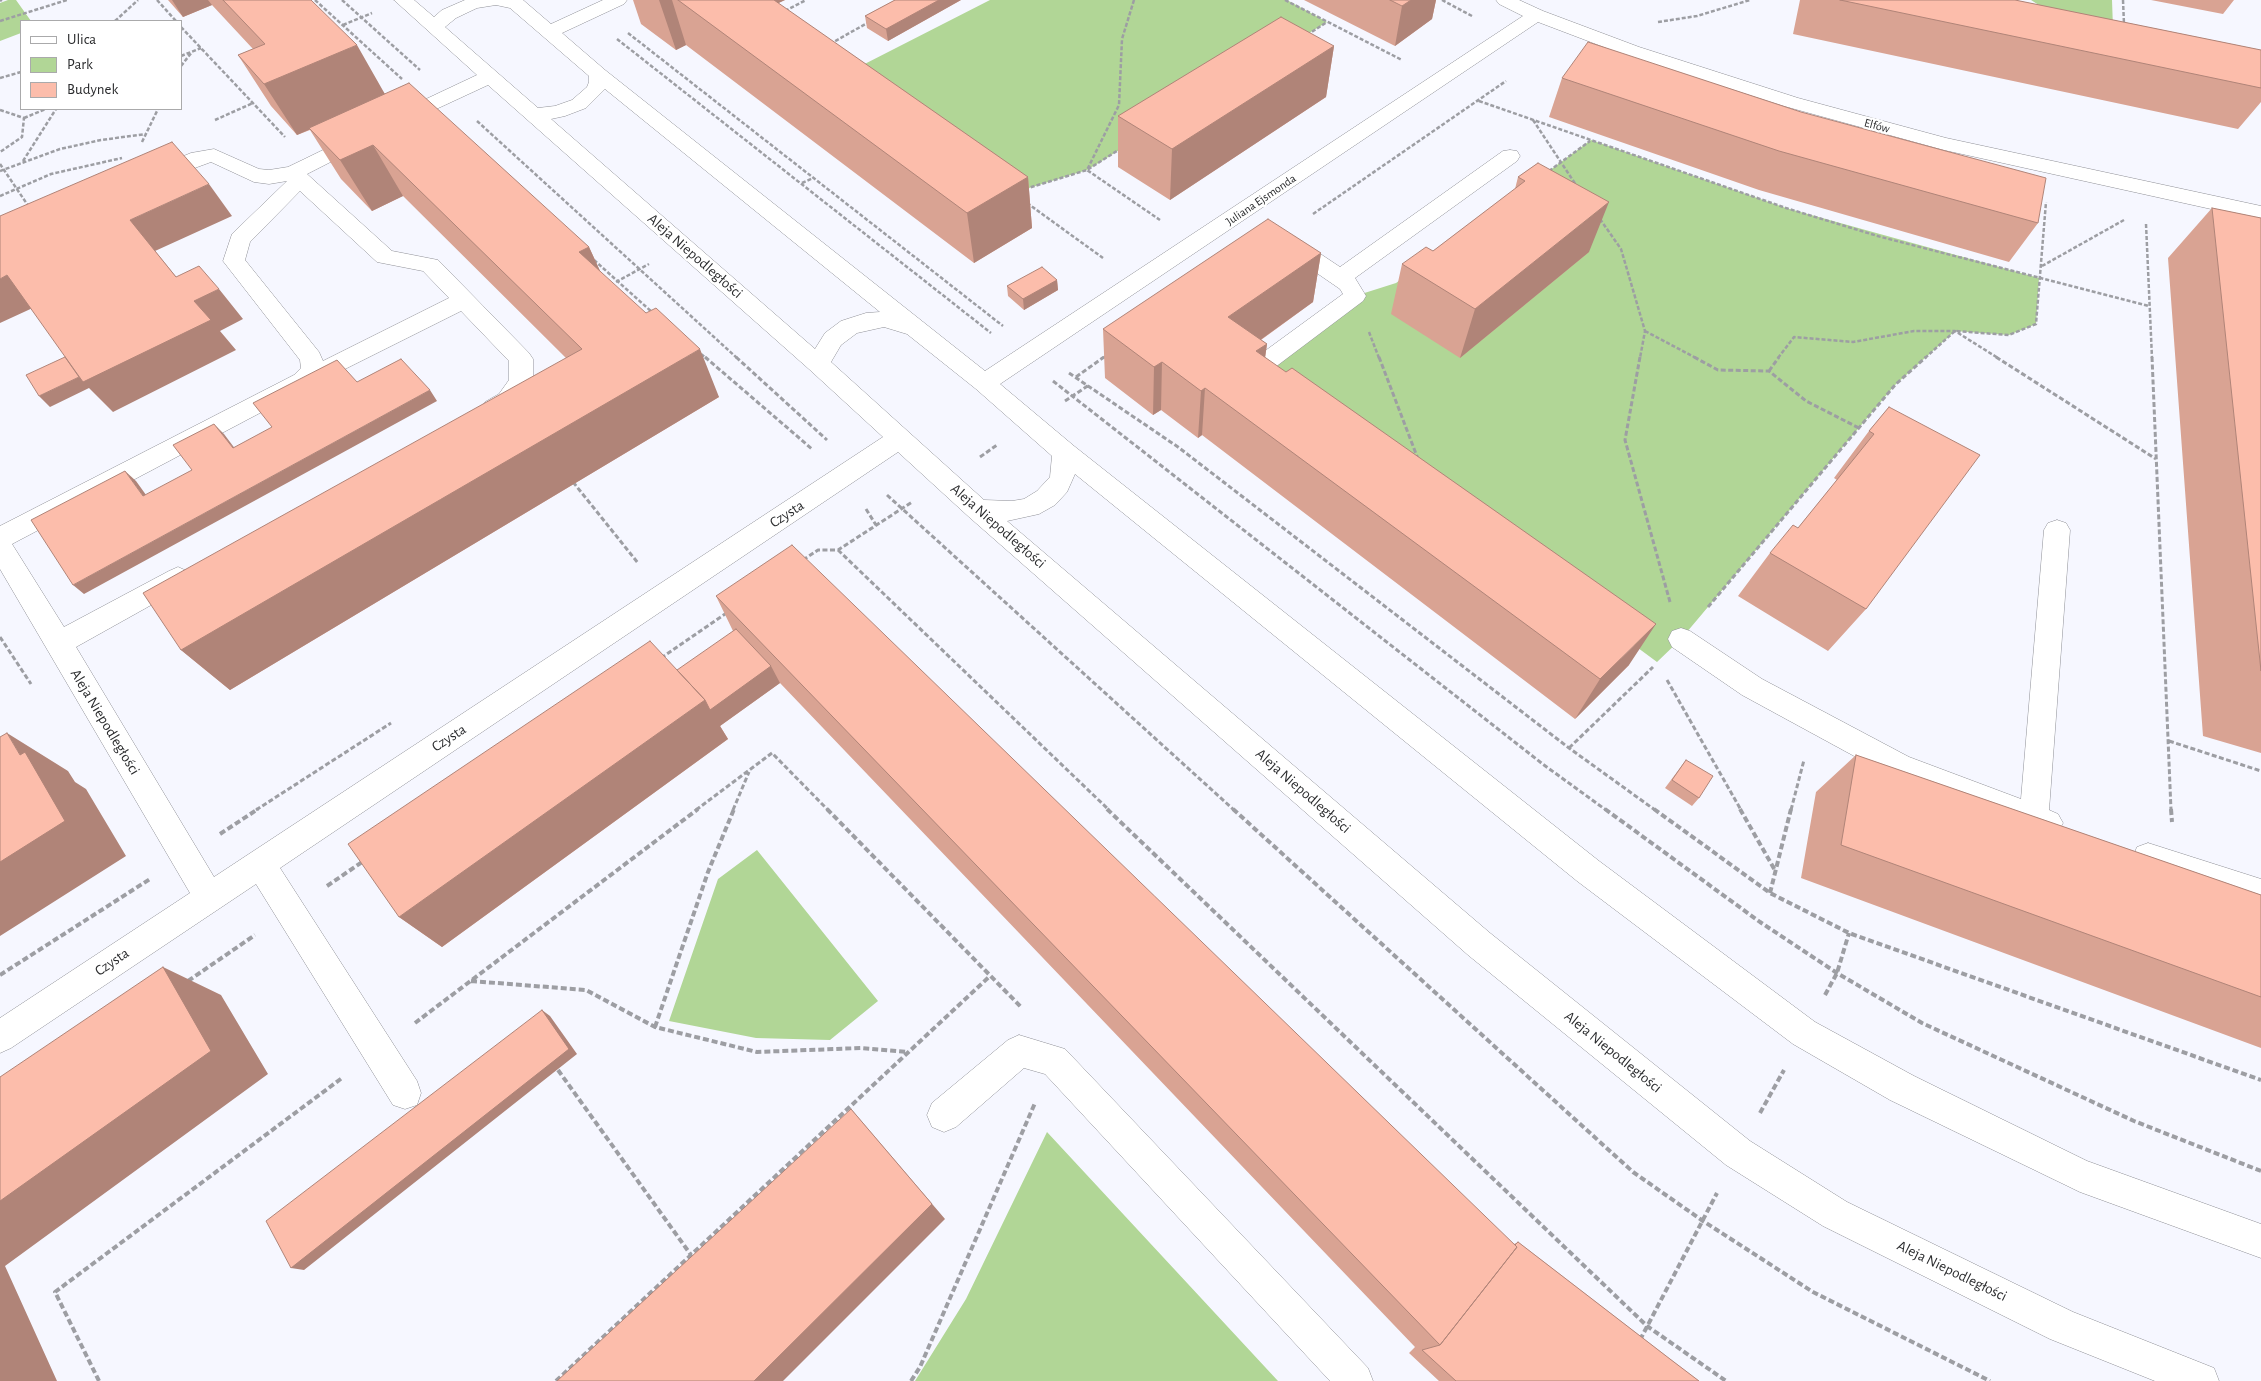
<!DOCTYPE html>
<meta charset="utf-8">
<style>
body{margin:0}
#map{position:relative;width:2261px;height:1381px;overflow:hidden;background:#f6f7ff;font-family:"Alegreya Sans",sans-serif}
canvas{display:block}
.legend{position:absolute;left:20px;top:20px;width:162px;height:90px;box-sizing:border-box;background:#fff;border:1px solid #aaaaab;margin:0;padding:6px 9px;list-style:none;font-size:15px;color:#2a2b2d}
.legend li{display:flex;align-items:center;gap:10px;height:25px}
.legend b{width:25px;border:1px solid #aaaaab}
</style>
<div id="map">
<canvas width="2261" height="1381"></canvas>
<ul class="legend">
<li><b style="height:6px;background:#fff"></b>Ulica</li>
<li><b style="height:14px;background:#b1d696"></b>Park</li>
<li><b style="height:14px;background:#fcbdab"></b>Budynek</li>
</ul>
</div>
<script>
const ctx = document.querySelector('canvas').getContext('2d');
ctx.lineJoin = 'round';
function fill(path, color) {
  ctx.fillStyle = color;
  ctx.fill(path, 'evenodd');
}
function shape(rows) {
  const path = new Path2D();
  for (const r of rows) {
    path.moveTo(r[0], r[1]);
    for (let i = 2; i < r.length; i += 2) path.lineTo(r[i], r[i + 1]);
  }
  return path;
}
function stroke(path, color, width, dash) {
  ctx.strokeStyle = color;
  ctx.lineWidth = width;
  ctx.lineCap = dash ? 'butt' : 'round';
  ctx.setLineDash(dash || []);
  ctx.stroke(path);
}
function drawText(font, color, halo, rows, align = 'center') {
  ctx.font = font + ' "Alegreya Sans",sans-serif';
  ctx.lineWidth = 4.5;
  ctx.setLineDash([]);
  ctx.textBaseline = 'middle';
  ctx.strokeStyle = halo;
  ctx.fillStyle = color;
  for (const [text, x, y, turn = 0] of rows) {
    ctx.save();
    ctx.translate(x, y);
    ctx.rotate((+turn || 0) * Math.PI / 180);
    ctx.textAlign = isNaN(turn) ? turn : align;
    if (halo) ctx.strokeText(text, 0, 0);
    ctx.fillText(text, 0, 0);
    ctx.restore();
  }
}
const green = shape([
 [8,0,16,0,31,21,21,21,21,33,0,41,0,3],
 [990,0,1287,0,1327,22,1087,170,1013,193,847,73],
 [2031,0,2112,0,2113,28,2062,20],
 [1591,140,1786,208,2039,278,2036,324,2009,335,1955,331,1895,385,1681,639,1657,662,1267,374,1355,296,1396,283],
 [757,850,878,1001,830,1040,756,1038,669,1021,718,879],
 [1047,1132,1278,1381,915,1381,966,1299]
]);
const pathFar2 = shape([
 [157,0,176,21],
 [315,0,402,79],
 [342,0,420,70],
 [1134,0,1122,39,1119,105,1087,170,1160,220],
 [1285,0,1402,60],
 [1442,0,1472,16],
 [2123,0,2124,24],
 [0,1,2,0],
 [785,11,806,0],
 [0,21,67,0],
 [115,21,138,0],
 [1658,22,1697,16,1750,0],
 [343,25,372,13],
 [181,27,285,137],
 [628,33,1003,326],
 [1307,35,1327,22],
 [617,39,991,333],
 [830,44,869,22],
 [181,56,201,48],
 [181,66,192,52],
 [0,78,21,72],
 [1479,101,1786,208,1881,237,2149,306],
 [0,110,24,118,22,137,0,152],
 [24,118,46,109],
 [215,120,253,103],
 [1533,120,1576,185],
 [477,121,737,358],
 [142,142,158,109],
 [23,161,56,109],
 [0,164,29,207],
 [0,171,60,149,101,140,146,134],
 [1549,171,1590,141],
 [802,183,813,178],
 [1025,189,1087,170,1120,149],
 [0,196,51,174,122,158],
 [1027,203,1103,258],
 [1313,214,1506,81],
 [1600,219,1621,249,1645,331,1640,358],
 [2146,224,2152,358],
 [594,260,653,313],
 [2042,266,2124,220],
 [616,282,649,264],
 [1645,331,1696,358],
 [1369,332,1379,358],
 [701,354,706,358],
 [1103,358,1106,356],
 [1778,358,1794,337,1853,342,1914,331,1955,331,1998,358],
 [1925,358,1955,331,2009,335,2036,324,2046,202]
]);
const pathFar1 = shape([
 [705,357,812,449],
 [736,357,827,440],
 [1379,357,1418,459],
 [1640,357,1625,440,1670,602],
 [1694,357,1718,370,1769,371,1806,401,1859,428],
 [1996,357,2156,459],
 [2152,357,2171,810],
 [1769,371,1779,357],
 [1069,373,1178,447,1569,748,1655,810],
 [1076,377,1104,357],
 [1053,381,1544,765,1606,810],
 [1065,401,1089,385],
 [980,457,997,445],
 [573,482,638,563],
 [887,495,1234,810],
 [866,509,876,525],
 [838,550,1109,810],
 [803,560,818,550,838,550,912,502],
 [1708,607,1895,385,1926,357],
 [0,637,31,684],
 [661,658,728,612],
 [1667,680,1741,810],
 [2169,741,2261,771],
 [1569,748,1653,667],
 [256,810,391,723],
 [696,810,772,753,828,810],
 [733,810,749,772],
 [1791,810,1804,760]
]);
const path = shape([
 [827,809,1021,1007],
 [1107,809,1647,1326,1726,1381],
 [1233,809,1633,1172,1703,1221,1813,1292,1990,1381],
 [1605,809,1760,922,1837,973,1922,1023,2134,1121,2261,1171],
 [1654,809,1770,893,1849,933,2261,1080],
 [1740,809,1776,872],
 [2171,809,2172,822],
 [220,834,258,809],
 [327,886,365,860],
 [1770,893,1791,809],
 [0,975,150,879],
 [188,981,255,935],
 [471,981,586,990,655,1027,757,1052,861,1048,907,1052],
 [1825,995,1837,973,1849,933],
 [415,1023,698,809],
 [655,1027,708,872,734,809],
 [558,1070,691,1255],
 [1760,1113,1784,1070],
 [1640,1340,1717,1193],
 [99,1381,55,1292,342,1078],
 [556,1381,990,976],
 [911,1381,920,1367,1035,1103]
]);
const minor = shape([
 [394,0,414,0,434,17,442,10,465,0,523,0,551,24,603,0,627,0,624,4,562,33,605,70,985,371,1523,16,1499,4,1496,0,1519,0,1543,11,1639,47,1798,98,1946,138,2261,206,2261,220,1944,150,1784,106,1625,55,1538,22,1000,384,1074,446,1599,861,1815,1022,1914,1076,2087,1161,2261,1224,2261,1258,2080,1192,1890,1100,1793,1044,1577,881,1075,474,1067,492,1055,505,1039,514,1007,521,1490,933,1750,1141,1847,1202,2073,1312,2214,1368,2219,1381,2155,1381,2050,1339,1823,1226,1726,1165,1468,955,969,517,898,452,280,868,417,1081,421,1093,417,1105,405,1109,393,1105,256,884,11,1048,0,1053,0,1018,190,893,0,569,0,526,294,375,301,368,300,360,223,261,232,234,287,181,269,184,254,182,211,162,154,183,147,181,144,176,147,171,191,153,214,149,259,169,269,170,288,167,352,136,359,134,366,136,369,140,366,144,307,174,392,251,438,260,529,353,533,359,533,382,515,406,493,417,485,414,481,408,485,402,499,394,509,380,509,361,461,311,309,387,12,544,64,627,169,571,178,567,187,571,191,578,187,585,76,647,214,877,883,437,810,370,488,85,404,124,397,126,390,124,387,120,390,116,477,75,394,0],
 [496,5,510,8,589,76,589,82,587,87,572,100,555,106,538,108,445,27,456,18,477,8,496,5],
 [605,89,880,312,866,313,841,321,825,333,815,349,551,119,565,116,586,108,605,89],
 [300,191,377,262,423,271,449,298,323,361,319,352,245,260,250,242,300,191],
 [884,327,907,334,976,389,1052,456,1050,477,1037,491,1024,499,1012,501,984,500,831,362,841,345,857,333,884,327],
 [1510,150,1517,151,1520,156,1517,161,1355,278,1366,296,1363,301,1270,371,1262,373,1254,371,1250,365,1254,359,1343,294,1340,289,1279,247,1276,242,1279,237,1287,235,1295,237,1340,267,1503,151,1510,150],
 [2057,520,2066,523,2070,530,2049,810,2058,814,2063,823,2058,832,2048,836,1889,775,1742,695,1672,647,1668,639,1672,631,1681,628,1690,631,1762,679,1909,757,2021,799,2044,530,2048,523,2057,520],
 [2148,843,2261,879,2261,907,2137,867,2133,857,2137,847,2148,843],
 [1019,1035,1065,1049,1368,1368,1373,1381,1330,1381,1045,1074,1024,1068,956,1127,944,1132,932,1127,927,1115,932,1103,1008,1040,1019,1035]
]);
const wall = shape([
 [168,0,311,0,385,94,589,247,600,271,719,397,230,690,181,650,566,358,403,196,372,211,341,179,310,130,297,135,271,106,238,55,253,49,212,5,183,17],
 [633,0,785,0,778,3,1028,177,1032,228,974,263,686,45,676,50,641,24],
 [895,0,961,0,888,41,867,28,865,16],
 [1304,0,1436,0,1432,19,1395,46],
 [1800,0,2015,0,2261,50,2261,102,2238,129,1793,34],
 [2151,0,2234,0,2223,14],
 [1334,46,1326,97,1170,200,1118,167,1118,116],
 [1562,78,1801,112,2038,223,2009,262,1759,190,1549,117],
 [1538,163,1589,252,1460,358,1391,314,1402,264,1433,251,1515,189,1518,177],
 [2212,208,2261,218,2261,753,2203,736,2168,258],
 [1321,253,1313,302,1261,340,1267,344,1265,358,1629,665,1575,719,1202,435,1198,438,1161,410,1153,415,1105,378,1103,329],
 [1057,280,1058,290,1024,310,1008,296,1007,286],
 [1889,407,1866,609,1828,651,1738,596,1770,553,1798,528,1837,480,1834,478,1869,431],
 [716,596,1514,1244,1518,1242,1670,1359,1699,1381,1439,1381,1409,1353,1415,1347,780,683,720,726,728,739,442,947,399,917,733,631],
 [1856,755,2261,895,2261,1048,1801,878,1816,792],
 [1686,760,1699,798,1692,806,1665,788]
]);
const shadedWall = shape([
 [172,0,208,0,212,5,183,17],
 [659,0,672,0,686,45,676,50],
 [738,0,785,0,743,20],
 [939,0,961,0,888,41,886,29],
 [1411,0,1436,0,1432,19,1395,46,1402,6],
 [357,45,386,96,297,135,264,84],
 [1334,46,1326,97,1170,200,1172,149],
 [373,145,403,196,372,211,340,160],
 [1028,177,1032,228,974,263,967,213],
 [209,184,232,216,155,251,195,300,219,289,243,319,220,331,236,350,113,412,89,388,50,407,39,396,83,375,130,220],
 [1609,202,1589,252,1460,358,1475,309],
 [589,247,612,297,579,252],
 [1321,253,1313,302,1224,366,1228,317],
 [7,275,37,306,0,323,0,279],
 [1057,280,1058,290,1024,310,1023,299],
 [1267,344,1260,392,1256,351],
 [700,349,719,397,230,690,181,650],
 [1162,362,1161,410,1153,415,1154,367],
 [1205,388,1202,435,1198,438,1201,391],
 [430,390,437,401,84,594,73,585],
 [214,424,224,434,242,458,233,448],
 [125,471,136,481,154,506,143,496],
 [1656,624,1629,665,1575,719,1600,679],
 [771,666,780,683,720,726,728,739,442,947,399,917,705,700],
 [7,733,68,771,75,782,86,789,126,856,0,936,0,862,20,755],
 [163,967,221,995,268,1074,5,1266,57,1381,0,1381,0,1201],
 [542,1010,550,1016,577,1054,304,1270,291,1268],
 [851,1109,945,1219,783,1381,754,1381]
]);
const building = shape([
 [223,0,311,0,357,45,264,84,238,55,265,44,223,0],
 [678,0,774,0,1028,177,967,213,678,0],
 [895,0,939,0,886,29,865,16,895,0],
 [1390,0,1411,0,1402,6,1390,0],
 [1840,0,2015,0,2261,50,2261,88,1840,0],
 [1281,17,1334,46,1172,149,1118,116,1281,17],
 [1588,42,1801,112,2046,178,2038,223,1779,151,1562,78,1588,42],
 [409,83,589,247,579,252,646,313,656,308,700,349,181,650,143,593,582,349,373,145,340,160,309,128,409,83],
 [172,142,209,184,130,220,176,277,199,266,219,289,194,301,211,320,83,382,7,275,0,279,0,216,172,142],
 [1538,163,1609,202,1475,309,1402,264,1426,247,1433,251,1525,181,1518,177,1538,163],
 [2212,208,2261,218,2261,671,2212,208],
 [1268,219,1321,253,1228,317,1267,344,1256,351,1286,372,1292,368,1656,624,1600,679,1205,388,1201,391,1162,362,1154,367,1103,329,1268,219],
 [1042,267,1057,280,1023,299,1007,286,1042,267],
 [65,357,79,377,39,396,26,375,65,357],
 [401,359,430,390,73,585,31,520,125,471,143,496,192,470,173,445,214,424,233,448,272,427,253,403,337,360,357,382,401,359],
 [1889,407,1980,455,1866,609,1770,553,1793,525,1798,528,1874,434,1869,431,1889,407],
 [792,545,1517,1247,1440,1345,716,596,792,545],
 [736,629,771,666,710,710,705,700,677,670,736,629],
 [650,641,705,700,399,917,348,844,650,641],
 [7,733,20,755,25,752,65,821,0,862,0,737,7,733],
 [1856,755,2261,895,2261,997,1841,845,1856,755],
 [1686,760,1713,776,1699,798,1672,780,1686,760],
 [163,967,211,1051,0,1201,0,1077,163,967],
 [542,1010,569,1049,291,1268,266,1221,542,1010],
 [851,1109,932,1204,754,1381,557,1381,851,1109],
 [1518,1242,1670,1359,1699,1381,1456,1381,1422,1350,1440,1345,1517,1247,1515,1245,1518,1242]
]);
const farStreetnames = [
 ["Elfów",1877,126,15],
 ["Juliana Ejsmonda",1261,200,-34]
];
const streetNames = [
 ["Aleja Niepodległości",695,256,41],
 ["Czysta",787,514,-33],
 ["Aleja Niepodległości",998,526,41],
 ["Aleja Niepodległości",105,722,59],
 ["Czysta",449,738,-33],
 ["Aleja Niepodległości",1303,791,41],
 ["Czysta",112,962,-34],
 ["Aleja Niepodległości",1613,1052,39],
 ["Aleja Niepodległości",1952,1271,26]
];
fill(green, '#b1d696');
stroke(minor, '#8f9097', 1);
stroke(pathFar2, '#9d9ea3', 2.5, [4, 2]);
stroke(pathFar1, '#9d9ea3', 3, [5, 2.5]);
stroke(path, '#9d9ea3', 4, [6, 3]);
fill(minor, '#fff');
fill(wall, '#d9a393');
fill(shadedWall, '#b08478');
fill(building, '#fcbdab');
stroke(building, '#b08478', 1);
drawText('12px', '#2a2b2d', '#fff', farStreetnames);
drawText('15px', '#2a2b2d', '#fff', streetNames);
</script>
